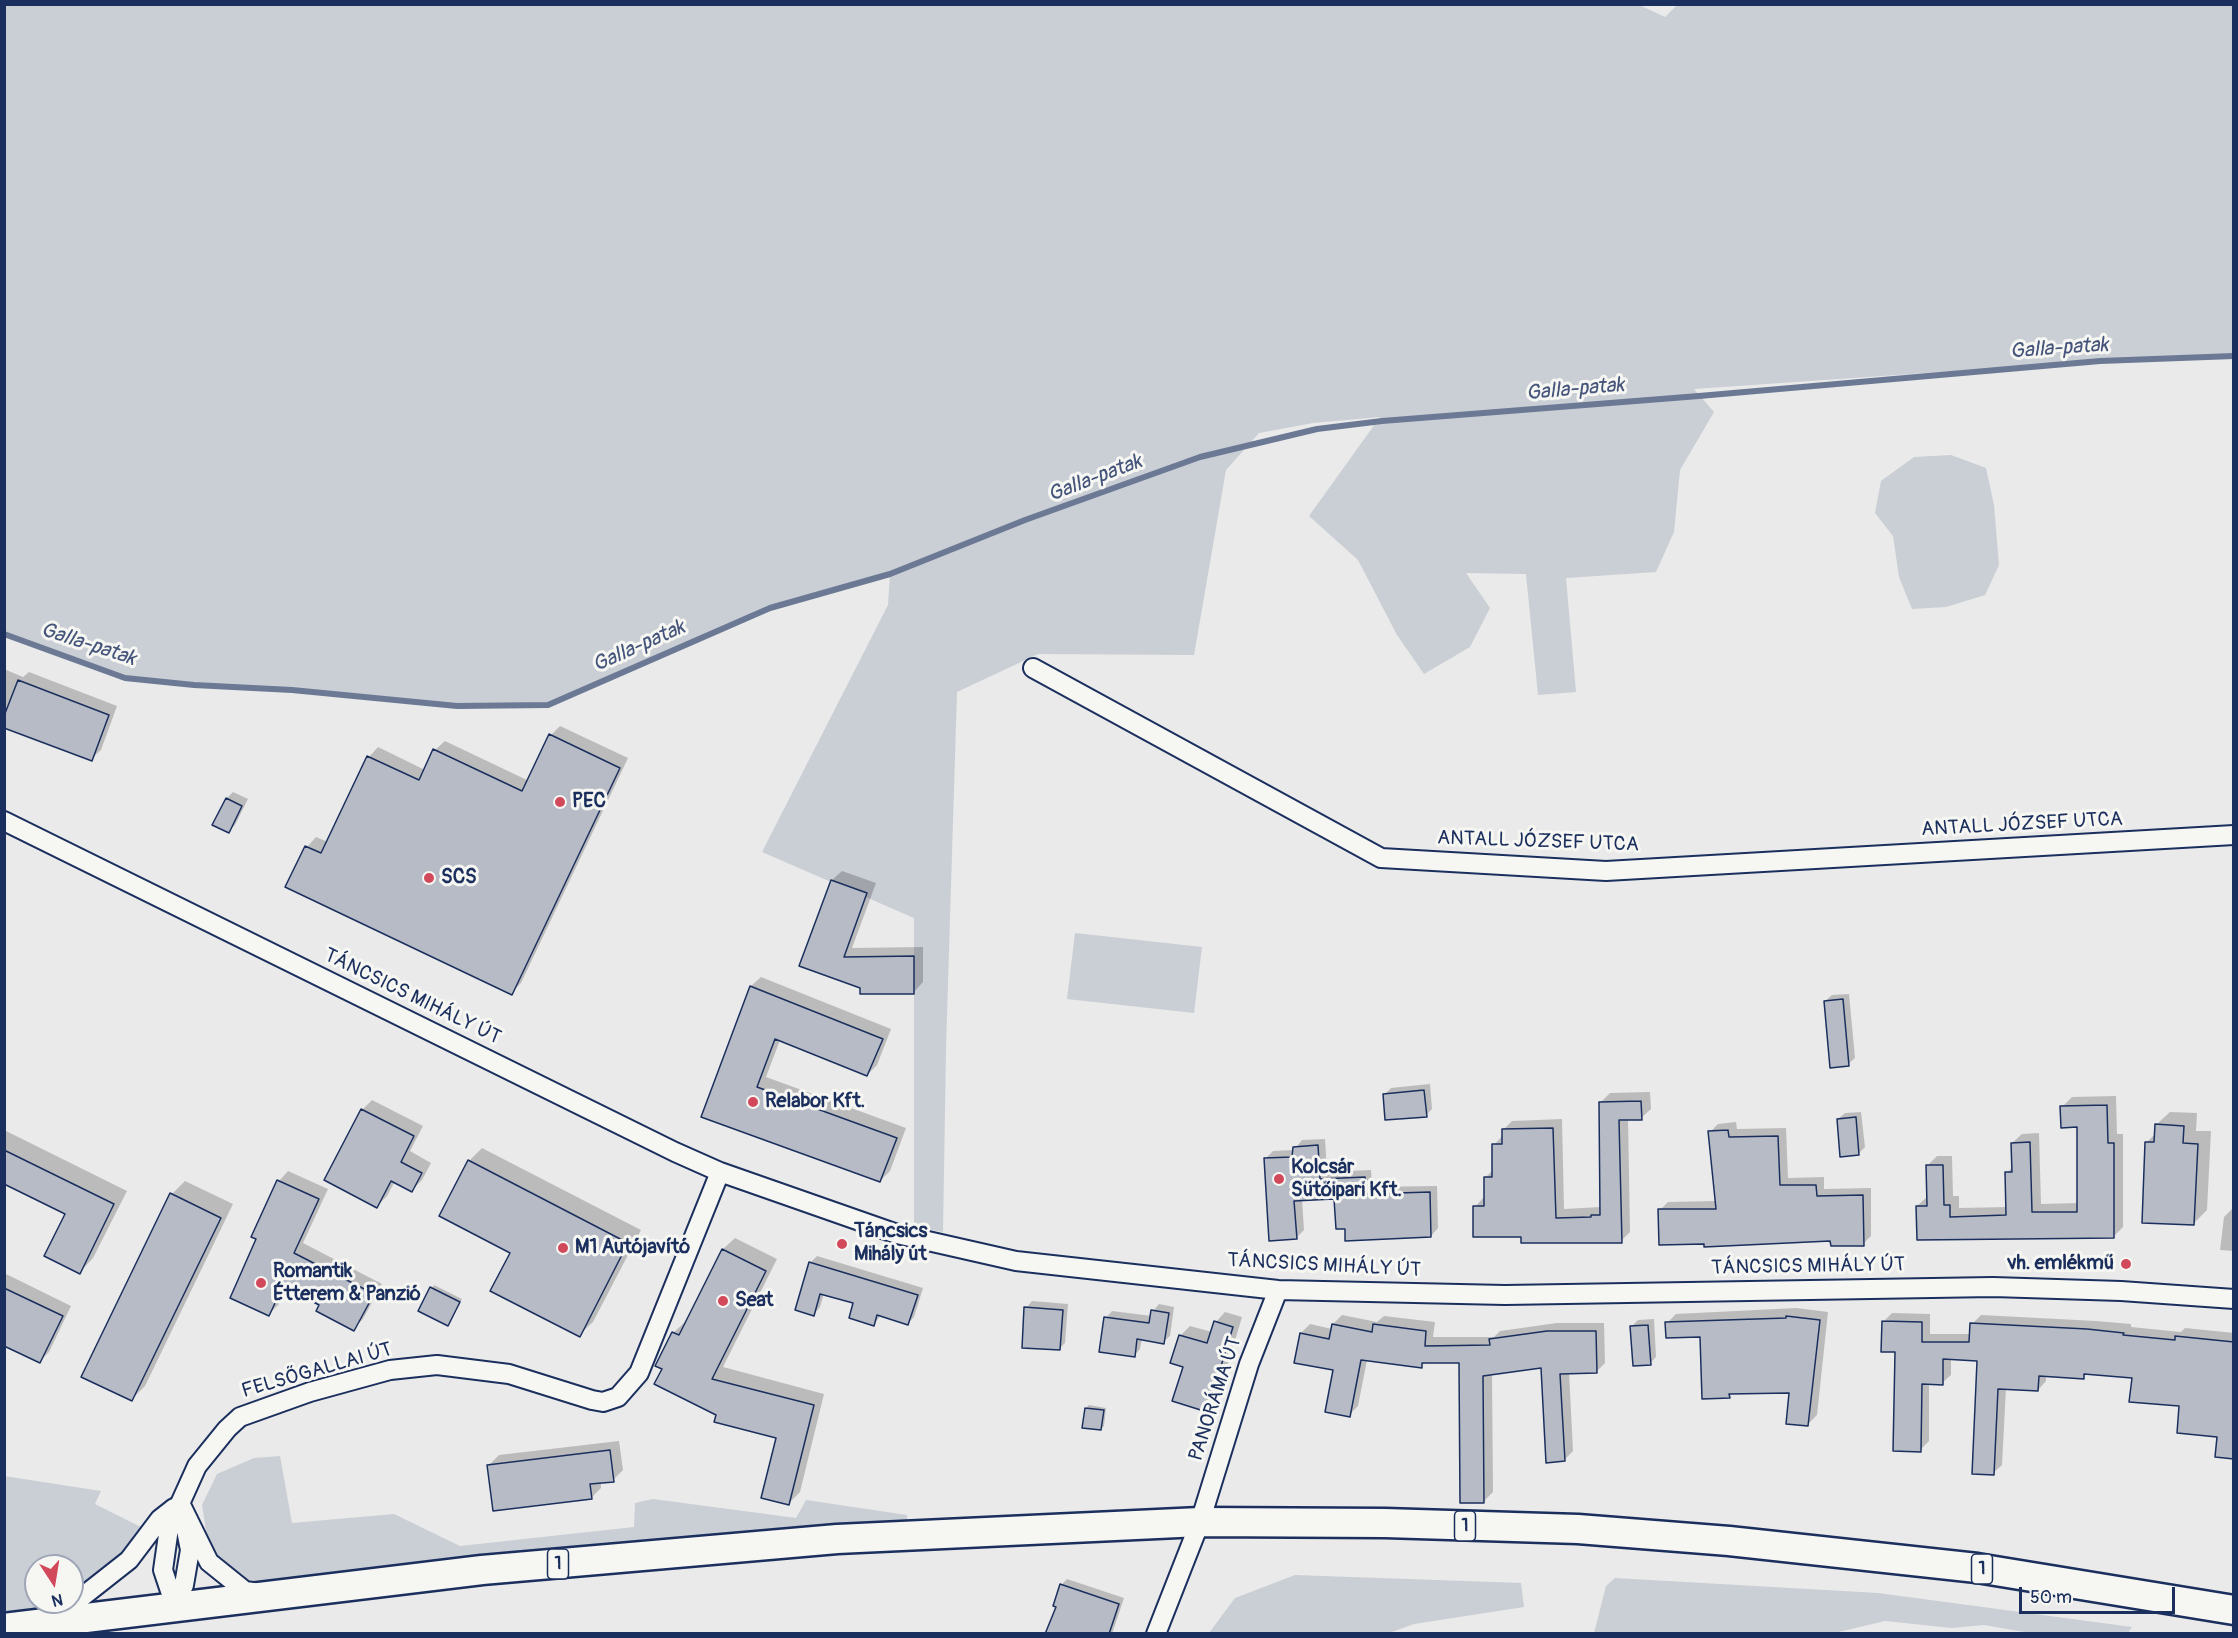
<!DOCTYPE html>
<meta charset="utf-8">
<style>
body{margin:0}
#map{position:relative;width:2238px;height:1638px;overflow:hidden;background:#e9eae9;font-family:Pangolin,sans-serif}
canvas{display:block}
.frame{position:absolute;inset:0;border:6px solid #1b2f5e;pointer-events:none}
.north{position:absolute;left:24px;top:1554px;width:60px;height:60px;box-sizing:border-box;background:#f6f6f2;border:2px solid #9ea6b7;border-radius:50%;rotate:168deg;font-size:16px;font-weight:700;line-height:24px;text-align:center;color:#1b2f5e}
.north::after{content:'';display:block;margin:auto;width:21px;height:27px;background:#d1495b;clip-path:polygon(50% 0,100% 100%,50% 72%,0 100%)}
.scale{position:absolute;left:2019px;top:1587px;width:156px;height:27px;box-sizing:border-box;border:3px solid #1b2f5e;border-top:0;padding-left:8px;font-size:18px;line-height:21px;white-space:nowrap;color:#1b2f5e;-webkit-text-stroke:4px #f6f6f2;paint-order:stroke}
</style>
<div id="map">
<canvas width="2238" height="1638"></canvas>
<div class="frame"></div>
<div class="north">N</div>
<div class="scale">50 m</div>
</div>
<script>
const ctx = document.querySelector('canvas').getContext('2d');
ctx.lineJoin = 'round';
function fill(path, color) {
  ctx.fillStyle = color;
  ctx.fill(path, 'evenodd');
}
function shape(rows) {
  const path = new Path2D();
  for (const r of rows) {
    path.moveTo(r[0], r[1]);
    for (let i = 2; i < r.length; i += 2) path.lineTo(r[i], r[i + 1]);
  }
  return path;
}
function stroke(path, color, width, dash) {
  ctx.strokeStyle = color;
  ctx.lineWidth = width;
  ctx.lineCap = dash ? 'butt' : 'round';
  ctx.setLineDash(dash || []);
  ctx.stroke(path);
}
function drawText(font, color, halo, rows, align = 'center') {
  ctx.font = font + ' Pangolin,sans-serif';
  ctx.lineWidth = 6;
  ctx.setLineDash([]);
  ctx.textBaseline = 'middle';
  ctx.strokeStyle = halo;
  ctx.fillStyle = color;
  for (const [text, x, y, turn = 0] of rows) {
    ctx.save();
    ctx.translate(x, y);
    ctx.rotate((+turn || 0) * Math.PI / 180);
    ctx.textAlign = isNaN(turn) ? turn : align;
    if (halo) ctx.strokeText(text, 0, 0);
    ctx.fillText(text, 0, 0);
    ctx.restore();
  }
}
const green = shape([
 [1637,4,1665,17,1678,4,2233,5,2233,356,2100,361,1694,389,1714,412,1680,470,1674,532,1656,572,1566,578,1576,692,1538,695,1526,574,1466,573,1490,608,1470,647,1424,674,1397,635,1358,560,1309,516,1380,417,1313,423,1259,433,1226,470,1194,655,1038,654,957,692,946,1048,943,1232,914,1227,914,918,762,852,888,605,890,574,770,608,548,705,457,706,292,690,194,685,125,678,5,634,4,5],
 [1951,455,1986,468,1994,505,1999,565,1985,595,1946,607,1912,609,1899,577,1893,536,1875,513,1881,481,1914,457],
 [1075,933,1202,947,1194,1013,1067,999],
 [280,1456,292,1523,394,1514,460,1546,634,1527,635,1503,653,1499,796,1518,806,1500,907,1515,907,1530,251,1583,226,1572,208,1543,202,1505,217,1474,254,1458],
 [4,1476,101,1491,95,1504,143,1528,136,1541,112,1566,72,1596,72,1566,36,1566,36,1602,65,1602,5,1622],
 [1295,1575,1521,1583,1524,1607,1414,1624,1389,1633,1209,1633,1235,1598],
 [1615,1578,1878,1593,2132,1627,2128,1633,2036,1634,1984,1625,1952,1628,1885,1621,1830,1634,1594,1633,1606,1586]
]);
const shadow = shape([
 [4,669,23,677,29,672,117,706,101,750,91,759,4,726],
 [560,726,628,758,521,983,511,993,307,847,316,837,328,842,369,757,378,747,425,770,435,750,445,741,529,781,551,735],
 [233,792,248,799,235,825,229,831,227,798],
 [842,871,876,883,852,948,923,947,923,982,914,992,862,987,801,965,832,880],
 [761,977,891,1029,877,1065,867,1075,780,1040,766,1077,906,1128,890,1171,880,1181,703,1116,751,986],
 [1849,994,1855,1058,1848,1064,1825,1001,1832,995],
 [1430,1084,1432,1109,1426,1115,1385,1094,1391,1088],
 [1650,1092,1651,1109,1641,1118,1628,1118,1630,1232,1621,1241,1522,1236,1475,1207,1484,1197,1485,1178,1494,1169,1494,1145,1503,1135,1503,1130,1512,1121,1562,1119,1564,1209,1601,1207,1600,1103,1610,1093],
 [2116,1096,2117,1134,2123,1134,2123,1227,2114,1236,1918,1238,1917,1206,1927,1197,1927,1166,1937,1156,1952,1156,1953,1196,1959,1196,1959,1208,2008,1207,2007,1173,2013,1166,2012,1143,2022,1134,2039,1133,2041,1204,2079,1203,2078,1126,2062,1107,2072,1097],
 [372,1100,423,1126,410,1151,431,1163,422,1180,412,1190,395,1181,387,1196,377,1206,326,1179,362,1110],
 [1861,1112,1865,1147,1859,1153,1838,1119,1845,1113],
 [2170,1112,2197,1113,2196,1131,2211,1131,2207,1210,2194,1223,2146,1143,2156,1133,2156,1125],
 [1736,1122,1737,1129,1786,1128,1788,1178,1824,1177,1824,1189,1871,1188,1871,1236,1863,1244,1832,1239,1705,1242,1660,1210,1668,1202,1716,1201,1710,1132,1718,1124],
 [4,1130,127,1191,93,1258,80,1272,67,1213,4,1182],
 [1325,1139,1327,1172,1371,1170,1372,1187,1437,1186,1438,1228,1431,1236,1346,1228,1336,1197,1302,1199,1304,1230,1296,1238,1265,1159,1273,1151,1294,1150,1302,1140],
 [482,1148,641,1230,593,1322,579,1335,512,1252,469,1161],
 [288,1171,328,1189,303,1243,382,1284,363,1319,353,1329,321,1304,287,1286,279,1304,269,1314,258,1239,279,1181],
 [185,1181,233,1204,145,1386,131,1400,172,1194],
 [2233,1208,2234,1251,2220,1250,2224,1217],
 [735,1238,777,1259,723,1367,824,1394,800,1492,788,1504,778,1437,718,1414,664,1368,673,1333,685,1322,687,1323,723,1249],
 [817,1256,923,1288,914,1317,908,1323,881,1315,874,1324,855,1302,824,1293,820,1307,814,1314,810,1263],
 [4,1273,71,1306,49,1352,40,1361,4,1345],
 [434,1285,462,1299,448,1325,420,1310],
 [1032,1301,1068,1304,1065,1343,1059,1349,1026,1308],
 [1159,1304,1174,1307,1170,1336,1163,1342,1142,1338,1140,1349,1134,1356,1106,1318,1112,1311,1152,1316,1153,1311],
 [1796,1308,1828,1312,1817,1415,1808,1424,1791,1391,1733,1392,1729,1396,1701,1335,1667,1323,1676,1314],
 [1225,1312,1242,1317,1217,1401,1207,1410,1185,1366,1181,1335,1190,1326,1212,1332,1216,1322],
 [1892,1313,1930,1314,1930,1334,1971,1334,1972,1324,1981,1315,2096,1321,2131,1324,2131,1327,2181,1332,2185,1328,2234,1333,2234,1457,2219,1436,2181,1405,2133,1377,2087,1373,2083,1377,2046,1375,2046,1381,2038,1390,2006,1388,2002,1465,1993,1473,1979,1360,1951,1358,1951,1375,1942,1383,1929,1383,1929,1441,1920,1450,1896,1350,1883,1322],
 [1342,1315,1377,1322,1384,1316,1435,1322,1433,1337,1494,1337,1500,1331,1557,1323,1604,1323,1605,1363,1596,1372,1569,1372,1573,1451,1564,1460,1542,1366,1492,1373,1493,1492,1484,1501,1460,1362,1426,1362,1421,1366,1367,1360,1358,1406,1349,1415,1335,1369,1301,1333,1310,1324,1332,1329,1333,1324],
 [1654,1319,1656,1357,1650,1363,1632,1326,1638,1320],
 [1089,1405,1106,1408,1104,1426,1101,1429,1086,1408],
 [619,1441,623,1470,613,1480,601,1482,601,1488,591,1498,489,1465,499,1455],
 [1067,1579,1124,1598,1112,1634,1046,1634,1058,1606,1061,1585]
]);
const stream = shape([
 [4,634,125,678,194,685,292,690,457,706,548,705,770,608,890,574,1025,520,1200,457,1317,429,1382,421,1699,396,2100,361,2234,356]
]);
const building = shape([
 [18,680,109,715,92,761,4,728,4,716,18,680],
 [549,734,620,768,512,995,285,887,305,846,321,853,367,756,419,780,433,749,522,791,549,734],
 [226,798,242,806,229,833,212,825,226,798],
 [831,880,867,893,844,957,914,956,914,994,860,994,860,988,799,966,831,880],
 [750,986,883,1039,867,1076,775,1039,757,1087,897,1138,880,1182,701,1117,750,986],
 [1843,999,1849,1066,1830,1068,1824,1001,1843,999],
 [1424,1090,1427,1117,1385,1120,1383,1094,1424,1090],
 [1641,1101,1642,1120,1619,1120,1622,1243,1521,1243,1521,1237,1473,1237,1473,1206,1484,1206,1484,1177,1492,1177,1492,1144,1502,1144,1502,1129,1553,1128,1556,1218,1591,1217,1591,1215,1600,1215,1599,1102,1641,1101],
 [2107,1105,2108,1143,2114,1143,2114,1238,1917,1240,1916,1206,1927,1206,1926,1165,1943,1165,1944,1205,1950,1205,1950,1217,2006,1215,2005,1172,2012,1172,2011,1143,2030,1142,2032,1212,2077,1212,2077,1127,2061,1128,2060,1106,2107,1105],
 [361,1109,414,1136,401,1162,422,1173,412,1192,391,1181,377,1208,324,1180,361,1109],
 [1856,1117,1859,1155,1840,1157,1837,1119,1856,1117],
 [2155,1124,2184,1126,2183,1143,2198,1144,2194,1225,2142,1223,2145,1142,2154,1142,2155,1124],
 [1728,1130,1729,1137,1778,1136,1780,1185,1816,1185,1817,1196,1863,1195,1864,1246,1831,1246,1830,1241,1704,1247,1704,1244,1659,1245,1658,1209,1716,1209,1708,1131,1728,1130],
 [1318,1145,1320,1179,1365,1177,1365,1194,1430,1192,1431,1237,1345,1241,1345,1229,1336,1229,1334,1199,1294,1201,1297,1239,1269,1241,1264,1158,1292,1157,1293,1147,1318,1145],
 [4,1150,114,1204,80,1274,44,1256,65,1214,4,1184,4,1150],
 [468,1160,628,1243,580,1337,490,1291,510,1253,439,1216,468,1160],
 [277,1180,319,1199,294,1253,374,1294,354,1331,316,1311,319,1305,283,1286,269,1316,230,1298,256,1239,251,1237,277,1180],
 [170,1193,221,1218,132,1401,81,1377,170,1193],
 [722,1249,766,1271,712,1379,814,1405,789,1505,761,1498,776,1438,714,1422,716,1415,654,1384,662,1369,655,1366,672,1332,679,1335,722,1249],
 [809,1262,918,1295,908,1325,877,1315,874,1326,849,1318,853,1303,820,1294,814,1316,795,1310,809,1262],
 [430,1287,460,1302,448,1326,418,1311,430,1287],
 [4,1288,63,1316,40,1363,4,1346,4,1288],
 [1024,1307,1063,1310,1060,1350,1022,1348,1024,1307],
 [1151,1310,1169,1313,1164,1344,1137,1339,1135,1357,1099,1352,1104,1317,1149,1323,1151,1310],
 [1786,1316,1820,1320,1808,1426,1786,1424,1789,1393,1729,1394,1730,1398,1702,1399,1700,1337,1666,1338,1665,1322,1786,1318,1786,1316],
 [1214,1321,1233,1327,1207,1412,1172,1401,1183,1367,1170,1363,1179,1335,1207,1343,1214,1321],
 [1882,1321,1922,1322,1922,1342,1969,1342,1970,1323,2087,1329,2124,1333,2123,1335,2175,1340,2175,1336,2234,1342,2234,1459,2215,1457,2217,1437,2177,1433,2179,1406,2129,1402,2132,1378,2084,1374,2084,1379,2039,1376,2038,1391,1998,1389,1994,1475,1972,1474,1977,1361,1943,1359,1943,1385,1922,1384,1921,1452,1893,1451,1895,1352,1881,1352,1882,1321],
 [1332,1324,1372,1332,1373,1324,1426,1331,1425,1346,1490,1345,1489,1339,1547,1331,1596,1331,1597,1373,1560,1374,1565,1461,1546,1463,1541,1368,1483,1376,1484,1503,1460,1503,1459,1363,1422,1363,1422,1368,1361,1360,1350,1417,1325,1412,1333,1370,1294,1363,1300,1333,1329,1339,1332,1324],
 [1648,1325,1651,1365,1633,1366,1630,1326,1648,1325],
 [1085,1408,1104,1410,1101,1430,1082,1428,1085,1408],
 [610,1450,614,1482,590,1484,592,1499,493,1511,487,1465,610,1450],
 [1060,1584,1119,1604,1109,1634,1045,1634,1056,1607,1053,1606,1060,1584]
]);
const street = shape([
 [1033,668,1381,858,1606,871,2234,835],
 [4,821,675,1152,720,1172,897,1234,1016,1261,1278,1290,1505,1295,1993,1287,2121,1291,2234,1299],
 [180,1503,209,1562,245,1591,260,1593],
 [175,1606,163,1570,169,1528,197,1466,227,1429,240,1417,310,1392,390,1370,437,1365,509,1374,592,1400,603,1402,618,1397,639,1373,720,1172],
 [175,1606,184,1585,190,1550,186,1530],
 [49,1615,68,1608,129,1560,160,1519,174,1508],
 [1156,1634,1200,1522,1249,1364,1278,1290]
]);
const primary = shape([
 [4,1628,482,1570,837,1539,1200,1522,1385,1523,1578,1529,1729,1541,1977,1568,2234,1610]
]);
const markers = [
 [560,802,6,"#d1495b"],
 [429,878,6,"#d1495b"],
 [753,1102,6,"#d1495b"],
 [1279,1179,6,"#d1495b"],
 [842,1244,6,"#d1495b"],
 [563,1248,6,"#d1495b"],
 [2126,1264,6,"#d1495b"],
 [261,1283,6,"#d1495b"],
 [723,1301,6,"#d1495b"]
];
const shields = [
 [1465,1526,21],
 [558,1564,21],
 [1982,1569,21]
];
const shieldNames = [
 ["1",1465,1526],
 ["1",558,1564],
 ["1",1982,1569]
];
const poiNames = [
 ["PEC",572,802],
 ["SCS",441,878],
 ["Relabor Kft.",765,1102],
 ["Kolcsár",1291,1168],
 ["Sütőipari Kft.",1291,1191],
 ["Táncsics",854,1232],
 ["Mihály út",854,1255],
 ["M1 Autójavító",575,1248],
 ["vh. emlékmű",2114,1264,"right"],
 ["Romantik",273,1272],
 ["Étterem & Panzió",273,1295],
 ["Seat",735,1301]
];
const streetNames = [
 ["ANTALL JÓZSEF UTCA",2022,825,-3],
 ["ANTALL JÓZSEF UTCA",1538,842,2],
 ["TÁNCSICS MIHÁLY ÚT",412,997,26],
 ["TÁNCSICS MIHÁLY ÚT",1324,1266,3],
 ["TÁNCSICS MIHÁLY ÚT",1808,1267,-1],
 ["FELSŐGALLAI ÚT",317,1371,-16],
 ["PANORÁMA ÚT",1216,1399,-72]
];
const waterNames = [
 ["Galla-patak",2059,349,-4],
 ["Galla-patak",1575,390,-5],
 ["Galla-patak",1095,479,-21],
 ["Galla-patak",88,645,18],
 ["Galla-patak",639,647,-24]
];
fill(green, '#caced5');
fill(shadow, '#0003');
stroke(stream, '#6c7995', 6);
fill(building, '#b6bbc6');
stroke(building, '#1b2f5e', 1.5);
stroke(street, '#1b2f5e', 22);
stroke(primary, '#1b2f5e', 33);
stroke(street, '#f6f6f2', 18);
stroke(primary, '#f6f6f2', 28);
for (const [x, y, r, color] of markers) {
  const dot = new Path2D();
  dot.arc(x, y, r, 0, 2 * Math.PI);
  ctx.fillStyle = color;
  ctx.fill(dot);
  stroke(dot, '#f6f6f2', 2);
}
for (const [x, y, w] of shields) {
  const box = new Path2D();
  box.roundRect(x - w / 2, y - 15, w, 30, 4.5);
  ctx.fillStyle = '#f6f6f2';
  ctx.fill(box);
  stroke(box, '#1b2f5e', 1.5);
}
drawText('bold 18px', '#1b2f5e', null, shieldNames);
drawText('bold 20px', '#1b2f5e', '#f6f6f2', poiNames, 'left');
drawText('20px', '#1b2f5e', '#f6f6f2', streetNames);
drawText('italic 21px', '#44547a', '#f6f6f2', waterNames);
</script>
